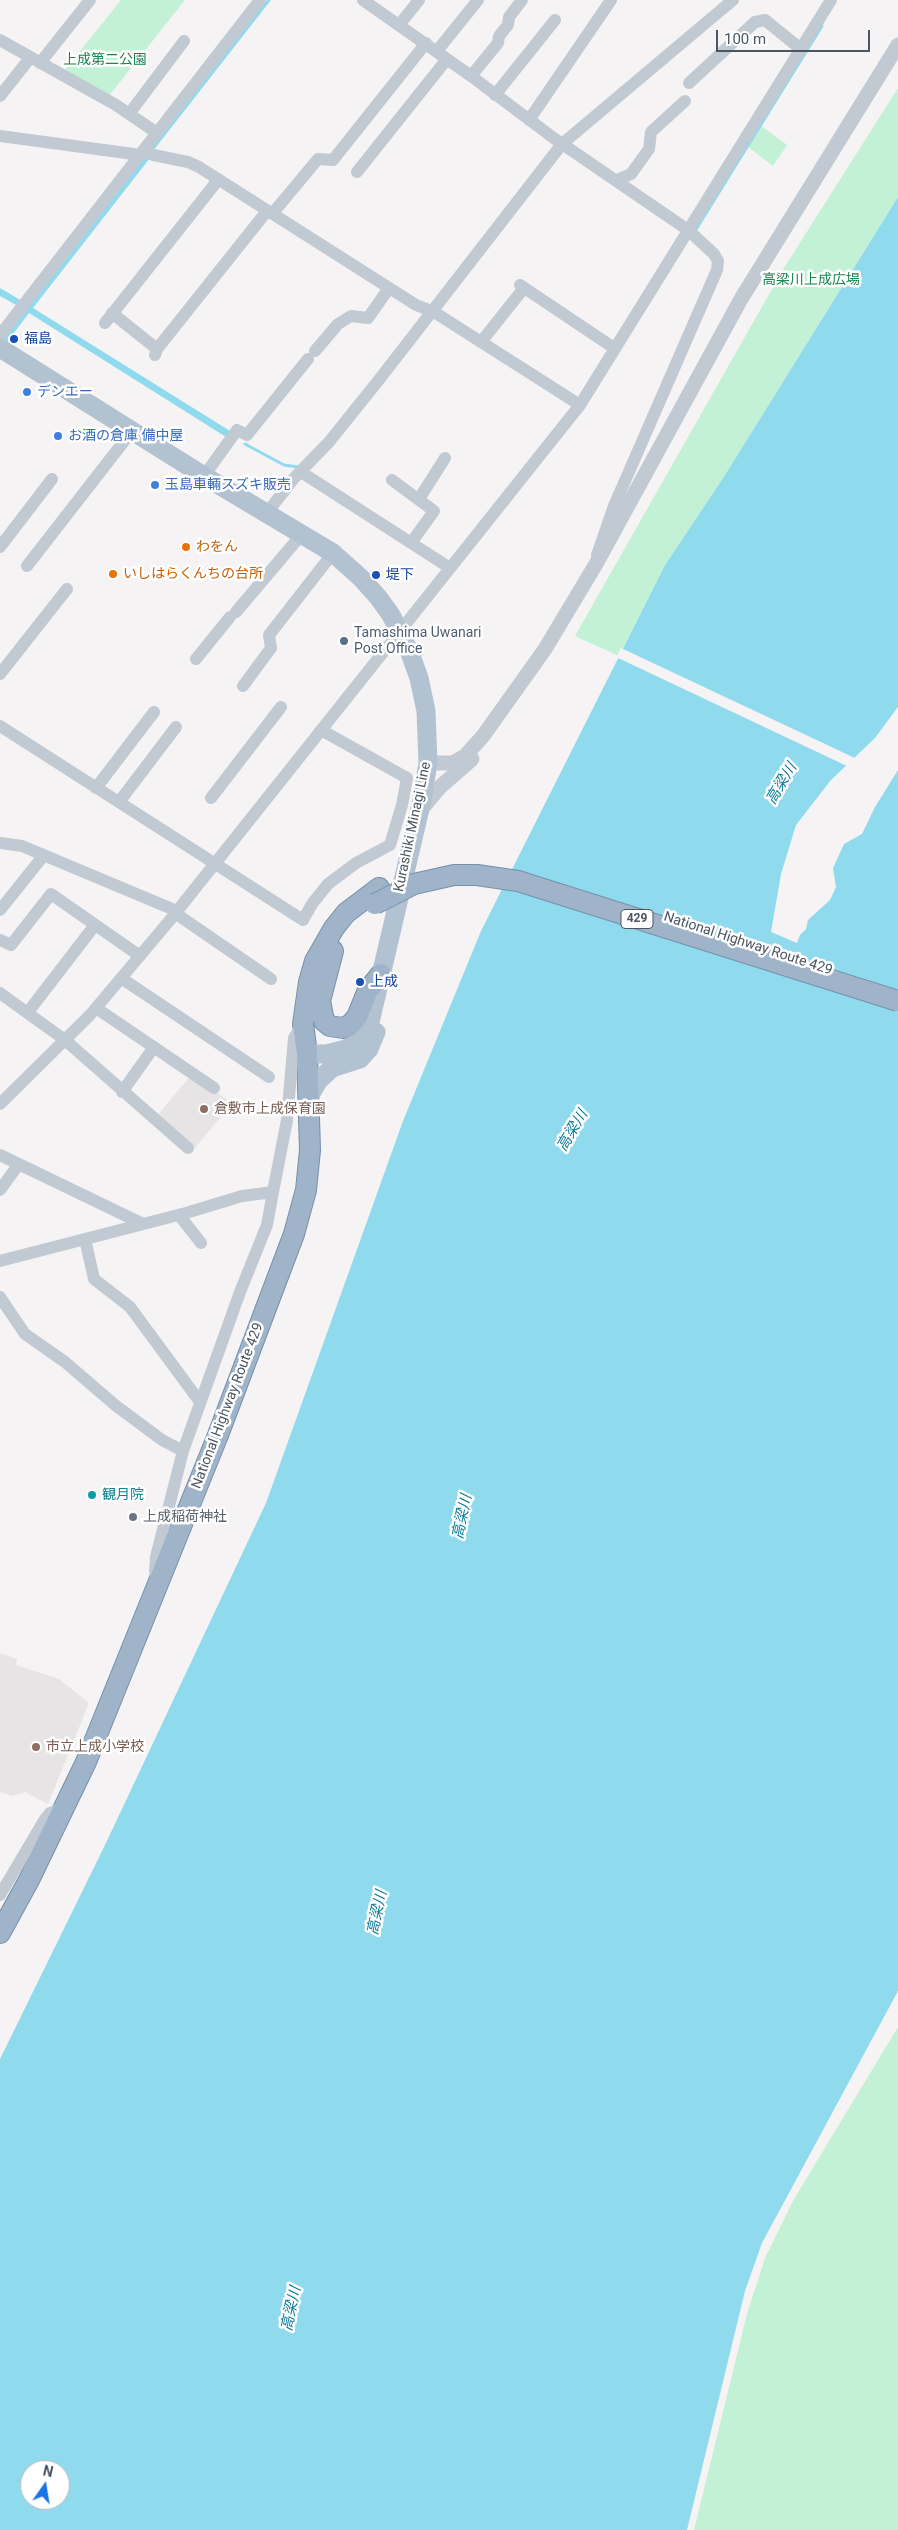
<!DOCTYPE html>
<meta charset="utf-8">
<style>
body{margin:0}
#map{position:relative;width:898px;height:2530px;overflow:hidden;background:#f5f3f3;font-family:Roboto,sans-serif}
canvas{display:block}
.north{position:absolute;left:20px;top:2460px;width:50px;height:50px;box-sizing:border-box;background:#fff;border:1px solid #b7bbc0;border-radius:50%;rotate:13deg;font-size:14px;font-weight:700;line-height:20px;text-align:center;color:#4a5661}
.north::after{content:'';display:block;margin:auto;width:18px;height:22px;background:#1a73e8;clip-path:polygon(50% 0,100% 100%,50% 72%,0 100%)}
.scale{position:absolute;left:716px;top:30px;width:154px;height:22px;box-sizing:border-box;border:2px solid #4a5661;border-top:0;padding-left:6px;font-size:15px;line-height:18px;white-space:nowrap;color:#4a5661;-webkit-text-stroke:4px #fff;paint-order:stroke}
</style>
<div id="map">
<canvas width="898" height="2530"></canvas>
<div class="north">N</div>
<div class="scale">100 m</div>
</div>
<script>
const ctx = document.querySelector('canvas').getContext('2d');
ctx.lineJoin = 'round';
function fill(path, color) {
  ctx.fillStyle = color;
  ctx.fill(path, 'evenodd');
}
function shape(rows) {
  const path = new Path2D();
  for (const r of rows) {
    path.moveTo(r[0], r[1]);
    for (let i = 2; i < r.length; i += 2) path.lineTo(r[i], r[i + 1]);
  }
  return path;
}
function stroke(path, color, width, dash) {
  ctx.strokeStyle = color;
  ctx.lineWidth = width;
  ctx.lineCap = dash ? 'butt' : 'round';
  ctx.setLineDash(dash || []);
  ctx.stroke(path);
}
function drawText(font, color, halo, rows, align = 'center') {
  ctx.font = font + ' Roboto,"Noto Sans JP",sans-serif';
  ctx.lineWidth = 5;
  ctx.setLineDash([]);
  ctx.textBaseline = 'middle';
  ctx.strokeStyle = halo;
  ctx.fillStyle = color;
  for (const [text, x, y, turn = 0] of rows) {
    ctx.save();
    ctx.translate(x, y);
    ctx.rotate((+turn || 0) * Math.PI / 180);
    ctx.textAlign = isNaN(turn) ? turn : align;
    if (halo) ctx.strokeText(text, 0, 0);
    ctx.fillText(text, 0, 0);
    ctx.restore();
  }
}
const education = shape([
 [191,1075,232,1103,195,1148,156,1117],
 [0,1653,17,1659,16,1665,59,1679,89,1703,48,1804,25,1792,13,1796,0,1792]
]);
const green = shape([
 [121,0,185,0,108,97,64,71],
 [898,88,898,197,725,475,665,565,619,656,575,636,784,268],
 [760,125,787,145,773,166,747,146],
 [898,2027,898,2530,694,2530,747,2314,765,2258,794,2199]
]);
const water = shape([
 [144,157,150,158,33,308,230,431,226,437,29,313,7,342,0,340,18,306,0,296,0,288,27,304],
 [898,197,898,707,875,738,831,780,796,825,781,874,771,932,797,943,800,935,806,929,808,920,830,900,836,887,833,868,844,844,862,834,875,807,898,770,898,1991,762,2243,745,2291,687,2530,0,2530,0,2059,105,1845,266,1503,403,1121,481,931,665,565,725,475],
 [30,2470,60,2470,60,2500,30,2500]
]);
const pier = shape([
 [621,648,857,759,849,767,616,657]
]);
const stream = shape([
 [151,151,269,0],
 [695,231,822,26],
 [245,444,284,465,298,467]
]);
const minor = shape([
 [363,0,471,76,555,139,688,230,714,254,718,261,717,270,614,506,597,555],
 [399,25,419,0],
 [0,40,116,105,157,133],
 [437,51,478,0],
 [40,63,90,0],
 [471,76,498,43,499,36,508,25,509,17,522,0],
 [689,83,755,22,765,20,802,50],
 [495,95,555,20],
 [0,96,30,58],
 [129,114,184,41],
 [529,120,611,0],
 [0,136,141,155],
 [145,150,153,155,188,162,199,167,416,305,434,312,580,405],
 [357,172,447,59],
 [617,180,631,174,649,149,651,132,685,101],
 [272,214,318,159,333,160,426,43],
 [520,285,614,348],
 [112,313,157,349,155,355],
 [105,323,218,180],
 [0,335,260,0],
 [481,342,524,288],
 [157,349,267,211],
 [315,351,338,324,351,316,368,318,389,288],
 [301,472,450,568],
 [204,476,237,430,247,435,308,359],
 [392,480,434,511,411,543],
 [419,499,445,458],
 [266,514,295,477,329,442,378,381,562,144,733,0],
 [0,547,52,479],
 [27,566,132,431],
 [236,612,302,534],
 [196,659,230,617],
 [0,674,67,589],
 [243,686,271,648,269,635,333,553],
 [0,726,303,920,312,904,328,884,356,863,390,845,402,805,407,778,321,730],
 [96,788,154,712],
 [211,798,281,707],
 [119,802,176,727],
 [0,843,22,846,177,911],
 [0,910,44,855],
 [175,913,271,979],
 [0,940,11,945,51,894,140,956],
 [121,978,269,1077],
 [0,993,65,1040,188,1148],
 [96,1008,214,1088],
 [28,1012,95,925],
 [122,1092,154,1047],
 [0,1104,90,1015,170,920,580,405,831,0],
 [0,1155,143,1224],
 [0,1190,19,1164],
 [179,1215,201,1243],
 [85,1239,94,1279,130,1307,200,1402],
 [0,1261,186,1213,242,1196,273,1192,287,1120,294,1038,303,1024],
 [0,1297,25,1334,65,1362,115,1405,162,1440,183,1451],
 [158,1580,155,1571,156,1557,183,1451,240,1292,267,1225,273,1192],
 [0,1895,45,1819,50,1813,65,1807]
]);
const tertiary = shape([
 [428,763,453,763,465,756,483,736,545,649,596,564,741,299,898,45],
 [420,811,440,787,472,759]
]);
const primary = shape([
 [0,348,204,476,333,553,361,578,378,597,391,615,410,653,419,678,426,711,428,763,422,800,370,1022,363,1040,346,1049,327,1054,307,1054],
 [309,1097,318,1081,332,1068,360,1059,369,1049,376,1032]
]);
const trunk = shape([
 [333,951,320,1001,324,1021,330,1026,343,1028,351,1024,357,1017,368,990,381,974],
 [0,1933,29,1880,86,1762,218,1435,294,1234,306,1190,310,1150,307,1054,303,1024,309,982,315,961,334,928,346,913,379,888]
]);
const trunkBridge = shape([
 [375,904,414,884,454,875,477,875,518,881,898,1001]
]);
const markers = [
 [14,339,5,"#1a4fb4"],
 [27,392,5,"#3f7fe0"],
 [58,436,5,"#3f7fe0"],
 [155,485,5,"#3f7fe0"],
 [186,547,5,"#e8710a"],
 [113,574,5,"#e8710a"],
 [376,575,5,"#1a4fb4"],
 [344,641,5,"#5c6f8a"],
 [360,982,5,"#1a4fb4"],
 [204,1109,5,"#8d6e63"],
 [92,1495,5,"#0f9aa8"],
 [133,1517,5,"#6b7280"],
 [36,1747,5,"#8d6e63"]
];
const shields = [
 [637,919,32]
];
const shieldNames = [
 ["429",637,919]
];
const parkNames = [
 ["上成第二公園",105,60],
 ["高梁川上成広場",811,280]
];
const transitNames = [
 ["福島",24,339],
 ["堤下",386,575],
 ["上成",370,982]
];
const shopNames = [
 ["デンエー",37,392],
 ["お酒の倉庫 備中屋",68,436],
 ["玉島車輛スズキ販売",165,485]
];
const foodNames = [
 ["わをん",196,547],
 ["いしはらくんちの台所",123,574]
];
const serviceNames = [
 ["Tamashima Uwanari",354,633],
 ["Post Office",354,649]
];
const streetNames = [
 ["Kurashiki Minagi Line",413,827,-78],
 ["National Highway Route 429",748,944,18],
 ["National Highway Route 429",228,1406,-69]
];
const educationNames = [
 ["倉敷市上成保育園",214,1109],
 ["市立上成小学校",46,1747]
];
const cultureNames = [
 ["観月院",102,1495]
];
const worshipNames = [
 ["上成稲荷神社",143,1517]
];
const waterNames = [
 ["高梁川",782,784,-59],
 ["高梁川",573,1131,-59],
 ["高梁川",463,1517,-78],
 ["高梁川",378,1913,-78],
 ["高梁川",292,2309,-78]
];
fill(education, '#e6e4e5');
fill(green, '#c3f1d5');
fill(water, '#90daee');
fill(pier, '#f5f3f3');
stroke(stream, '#90daee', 3);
stroke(trunk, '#7690ad', 22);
stroke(minor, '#c1cad2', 12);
stroke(tertiary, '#c1cad2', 15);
stroke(primary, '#b3c2d1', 19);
stroke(trunk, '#9fb4c9', 20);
stroke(trunkBridge, '#7690ad', 22, []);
stroke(trunkBridge, '#9fb4c9', 20);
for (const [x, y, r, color] of markers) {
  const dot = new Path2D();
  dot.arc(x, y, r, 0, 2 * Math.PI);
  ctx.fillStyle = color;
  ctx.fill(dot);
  stroke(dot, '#fff', 2);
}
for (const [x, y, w] of shields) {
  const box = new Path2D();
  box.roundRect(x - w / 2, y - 9.5, w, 19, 4);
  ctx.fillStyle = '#fff';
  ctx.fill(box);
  stroke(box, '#4a5661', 1);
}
drawText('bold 12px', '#4a5661', null, shieldNames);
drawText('14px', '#17864f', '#fff', parkNames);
drawText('14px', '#164399', '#fff', transitNames, 'left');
drawText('14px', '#366cbe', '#fff', shopNames, 'left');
drawText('14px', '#c56008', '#fff', foodNames, 'left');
drawText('14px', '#4e5e75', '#fff', serviceNames, 'left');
drawText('14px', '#4a5661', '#fff', streetNames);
drawText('14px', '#785e54', '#fff', educationNames, 'left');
drawText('14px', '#0d838f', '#fff', cultureNames, 'left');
drawText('14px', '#5b616d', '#fff', worshipNames, 'left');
drawText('italic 15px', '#0c7c9b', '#fff', waterNames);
</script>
